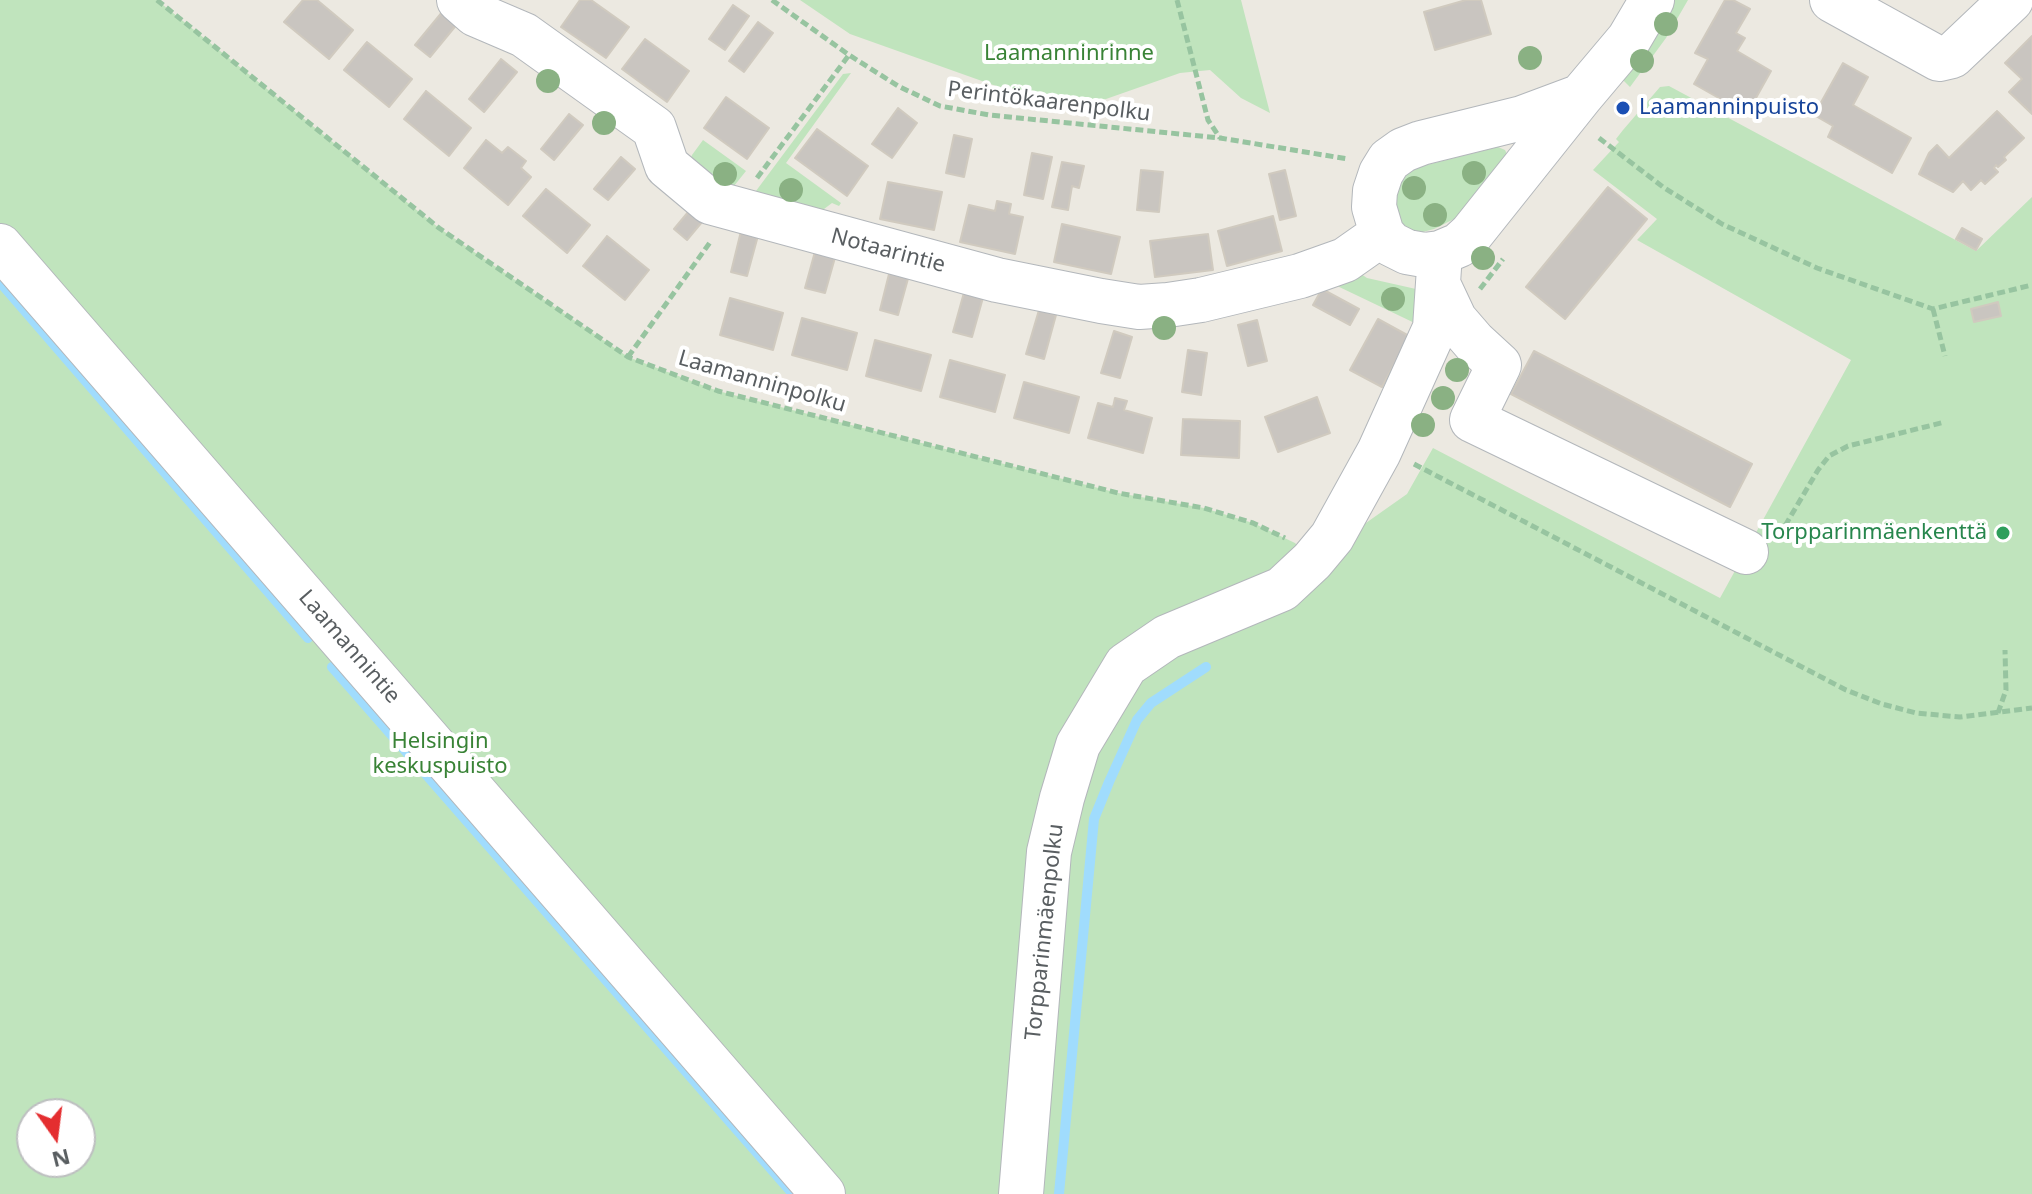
<!DOCTYPE html>
<meta charset="utf-8">
<style>
body{margin:0}
#map{position:relative;width:2032px;height:1194px;overflow:hidden;background:#ece9e1;font-family:"Noto Sans",sans-serif}
canvas{display:block}
.north{position:absolute;left:16px;top:1098px;width:80px;height:80px;box-sizing:border-box;background:#fff;border:2px solid #bdbfc0;border-radius:50%;rotate:166deg;font-size:22px;font-weight:700;line-height:32px;text-align:center;color:#595e61}
.north::after{content:'';display:block;margin:auto;width:28px;height:36px;background:#e42e30;clip-path:polygon(50% 0,100% 100%,50% 72%,0 100%)}
</style>
<div id="map">
<canvas width="2032" height="1194"></canvas>
<div class="north">N</div>
</div>
<script>
const ctx = document.querySelector('canvas').getContext('2d');
ctx.lineJoin = 'round';
function fill(path, color) {
  ctx.fillStyle = color;
  ctx.fill(path, 'evenodd');
}
function shape(rows) {
  const path = new Path2D();
  for (const r of rows) {
    path.moveTo(r[0], r[1]);
    for (let i = 2; i < r.length; i += 2) path.lineTo(r[i], r[i + 1]);
  }
  return path;
}
function stroke(path, color, width, dash) {
  ctx.strokeStyle = color;
  ctx.lineWidth = width;
  ctx.lineCap = dash ? 'butt' : 'round';
  ctx.setLineDash(dash || []);
  ctx.stroke(path);
}
function drawText(font, color, halo, rows, align = 'center') {
  ctx.font = font + ' "Noto Sans",sans-serif';
  ctx.lineWidth = 8;
  ctx.setLineDash([]);
  ctx.textBaseline = 'middle';
  ctx.strokeStyle = halo;
  ctx.fillStyle = color;
  for (const [text, x, y, turn = 0] of rows) {
    ctx.save();
    ctx.translate(x, y);
    ctx.rotate((+turn || 0) * Math.PI / 180);
    ctx.textAlign = isNaN(turn) ? turn : align;
    if (halo) ctx.strokeText(text, 0, 0);
    ctx.fillText(text, 0, 0);
    ctx.restore();
  }
}
const green = shape([
 [0,0,157,0,439,228,628,357,718,391,1118,493,1204,508,1253,523,1295,543,1312,561,1407,494,1433,448,1720,598,1851,360,1637,240,1657,219,1593,170,1619,142,1616,139,1623,130,1660,87,1669,86,1976,251,2032,197,2032,1194,0,1194],
 [32,1114,80,1114,80,1162,32,1162],
 [800,0,1241,0,1270,113,1241,98,1210,70,1180,73,1069,112,850,34],
 [1674,0,1688,0,1666,38,1630,87,1623,80],
 [851,73,786,163,841,203,839,206,832,203,820,212,750,199,843,74],
 [703,140,746,171,726,196,690,161,692,155],
 [1498,147,1505,150,1508,156,1456,218,1434,229,1419,233,1413,232,1400,224,1393,209,1401,177,1414,168],
 [1355,270,1367,278,1416,289,1423,327,1333,284]
]);
const stream = shape([
 [0,282,308,638],
 [332,667,793,1194],
 [1059,1194,1094,819,1109,782,1137,720,1151,703,1206,667]
]);
const building = shape([
 [303,0,317,0,353,30,329,59,284,22,303,0],
 [580,0,591,0,629,27,606,58,561,27,580,0],
 [1466,0,1481,0,1491,34,1435,50,1424,12,1466,0],
 [1725,0,1733,0,1750,9,1736,33,1745,38,1737,51,1771,71,1747,114,1694,84,1708,59,1695,53,1725,0],
 [733,5,749,16,725,50,709,39,733,5],
 [443,11,458,23,430,57,415,45,443,11],
 [758,22,773,33,744,72,729,61,758,22],
 [2032,36,2032,114,2009,92,2022,79,2005,63,2032,36],
 [645,39,689,71,667,102,622,69,645,39],
 [367,42,412,79,389,107,344,70,367,42],
 [501,59,517,72,484,112,469,99,501,59],
 [1843,63,1868,77,1853,105,1911,138,1892,173,1828,137,1833,126,1814,115,1843,63],
 [426,91,471,128,449,156,404,119,426,91],
 [726,97,769,128,747,159,704,128,726,97],
 [898,108,917,123,892,158,872,144,898,108],
 [1997,111,2024,138,2004,157,2006,160,1998,167,1996,165,1994,168,1998,172,1985,184,1981,180,1971,190,1963,181,1953,192,1919,174,1929,153,1937,145,1949,158,1997,111],
 [569,114,583,125,554,160,541,149,569,114],
 [817,129,868,166,847,196,795,158,817,129],
 [954,135,972,139,964,177,946,173,954,135],
 [486,140,502,153,508,147,526,161,521,168,531,177,508,205,464,168,486,140],
 [1032,153,1052,157,1043,199,1024,195,1032,153],
 [621,157,635,169,608,200,594,189,621,157],
 [1062,162,1084,166,1079,188,1072,186,1068,210,1052,207,1062,162],
 [1141,170,1163,172,1159,212,1137,210,1141,170],
 [1285,170,1296,216,1280,220,1269,174,1285,170],
 [888,182,942,192,934,230,880,219,888,182],
 [1608,187,1647,219,1565,319,1526,287,1608,187],
 [546,189,590,225,567,253,523,216,546,189],
 [997,201,1011,204,1009,214,1023,217,1015,254,960,242,969,205,995,211,997,201],
 [689,211,702,222,687,240,674,229,689,211],
 [1273,216,1282,251,1227,266,1218,231,1273,216],
 [1062,224,1120,237,1111,274,1054,262,1062,224],
 [742,227,759,232,747,276,731,272,742,227],
 [1962,228,1982,239,1976,250,1956,239,1962,228],
 [1208,234,1213,270,1155,277,1150,241,1208,234],
 [607,236,649,270,625,300,583,266,607,236],
 [816,248,836,254,825,293,805,288,816,248],
 [890,270,909,275,898,315,880,310,890,270],
 [965,289,984,294,972,337,953,332,965,289],
 [1322,289,1359,309,1350,325,1313,305,1322,289],
 [730,298,783,313,773,350,720,335,730,298],
 [1998,302,2001,316,1974,322,1971,309,1998,302],
 [1039,310,1056,315,1044,359,1026,354,1039,310],
 [802,318,857,333,847,370,792,355,802,318],
 [1378,319,1409,336,1382,387,1350,370,1378,319],
 [1257,320,1267,361,1248,366,1238,325,1257,320],
 [1114,331,1132,337,1120,378,1101,373,1114,331],
 [875,340,931,355,921,391,866,376,875,340],
 [1188,350,1207,353,1201,395,1182,392,1188,350],
 [1534,351,1752,464,1730,507,1511,394,1534,351],
 [950,360,1005,375,995,412,940,397,950,360],
 [1024,382,1079,397,1069,433,1014,418,1024,382],
 [1317,397,1330,433,1278,452,1265,417,1317,397],
 [1115,398,1127,401,1124,410,1152,418,1143,453,1088,438,1098,403,1113,407,1115,398],
 [1183,419,1240,421,1239,458,1181,455,1183,419]
]);
const path = shape([
 [157,0,439,228,628,357,718,391,1118,493,1204,508,1253,523,1285,538],
 [772,0,849,55,898,86,940,106,989,115,1220,138,1348,159],
 [1177,0,1208,120,1220,138],
 [1599,138,1663,187,1722,224,1817,268,1933,309,2032,285],
 [757,178,849,55],
 [1480,289,1503,259],
 [1933,309,1945,356],
 [628,357,711,241],
 [1414,464,1846,690,1882,704,1916,713,1960,717,2032,708],
 [1779,536,1818,470,1829,456,1848,446,1945,422],
 [1998,713,2006,690,2005,650]
]);
const minor = shape([
 [459,0,475,14,524,35,654,128,667,166,710,202,997,280,1101,301,1139,307,1168,305,1201,300,1300,276,1345,260,1382,234],
 [1832,0,1939,59,1952,56,2011,0],
 [1581,96,1522,118,1421,143,1403,150,1389,160,1381,173,1375,191,1374,207,1382,234,1391,244,1407,252,1424,255,1440,253,1459,245,1471,234,1581,96,1629,39,1652,0],
 [0,246,823,1194],
 [1439,286,1455,320,1474,342,1499,365,1472,420,1746,552],
 [1021,1194,1049,852,1062,798,1078,745,1126,665,1167,637,1282,589,1312,561,1332,537,1379,452,1435,328,1440,253]
]);
const trees = [
 [1666,24],
 [1530,58],
 [1642,61],
 [548,81],
 [604,123],
 [1474,173],
 [725,174],
 [1414,188],
 [791,190],
 [1435,215],
 [1483,258],
 [1393,299],
 [1164,328],
 [1457,370],
 [1443,398],
 [1423,425]
];
const markers = [
 [1623,108,8,"#1a4fb4"],
 [2003,533,8,"#2e9e5b"]
];
const parkNames = [
 ["Laamanninrinne",1069,54],
 ["Helsingin",440,742],
 ["keskuspuisto",440,767]
];
const streetNames = [
 ["Perintökaarenpolku",1049,102,7],
 ["Notaarintie",888,251,15],
 ["Laamanninpolku",762,382,16],
 ["Laamannintie",349,647,49],
 ["Torpparinmäenpolku",1045,932,-84]
];
const transitNames = [
 ["Laamanninpuisto",1639,108]
];
const leisureNames = [
 ["Torpparinmäenkenttä",1987,533]
];
fill(green, '#c0e4bd');
stroke(stream, '#a0dcfd', 10);
fill(building, '#c9c5c0');
stroke(building, '#d0cabf', 2);
stroke(minor, '#b3b7bb', 46);
stroke(path, '#97c4a0', 5, [8, 4]);
stroke(minor, '#fff', 44);
ctx.fillStyle = '#8ab183';
for (const [x, y] of trees) {
  ctx.beginPath();
  ctx.arc(x, y, 12, 0, 2 * Math.PI);
  ctx.fill();
}
for (const [x, y, r, color] of markers) {
  const dot = new Path2D();
  dot.arc(x, y, r, 0, 2 * Math.PI);
  ctx.fillStyle = color;
  ctx.fill(dot);
  stroke(dot, '#fff', 3);
}
drawText('22px', '#398336', '#fff', parkNames);
drawText('22px', '#595e61', '#fff', streetNames);
drawText('22px', '#164399', '#fff', transitNames, 'left');
drawText('22px', '#27864d', '#fff', leisureNames, 'right');
</script>
